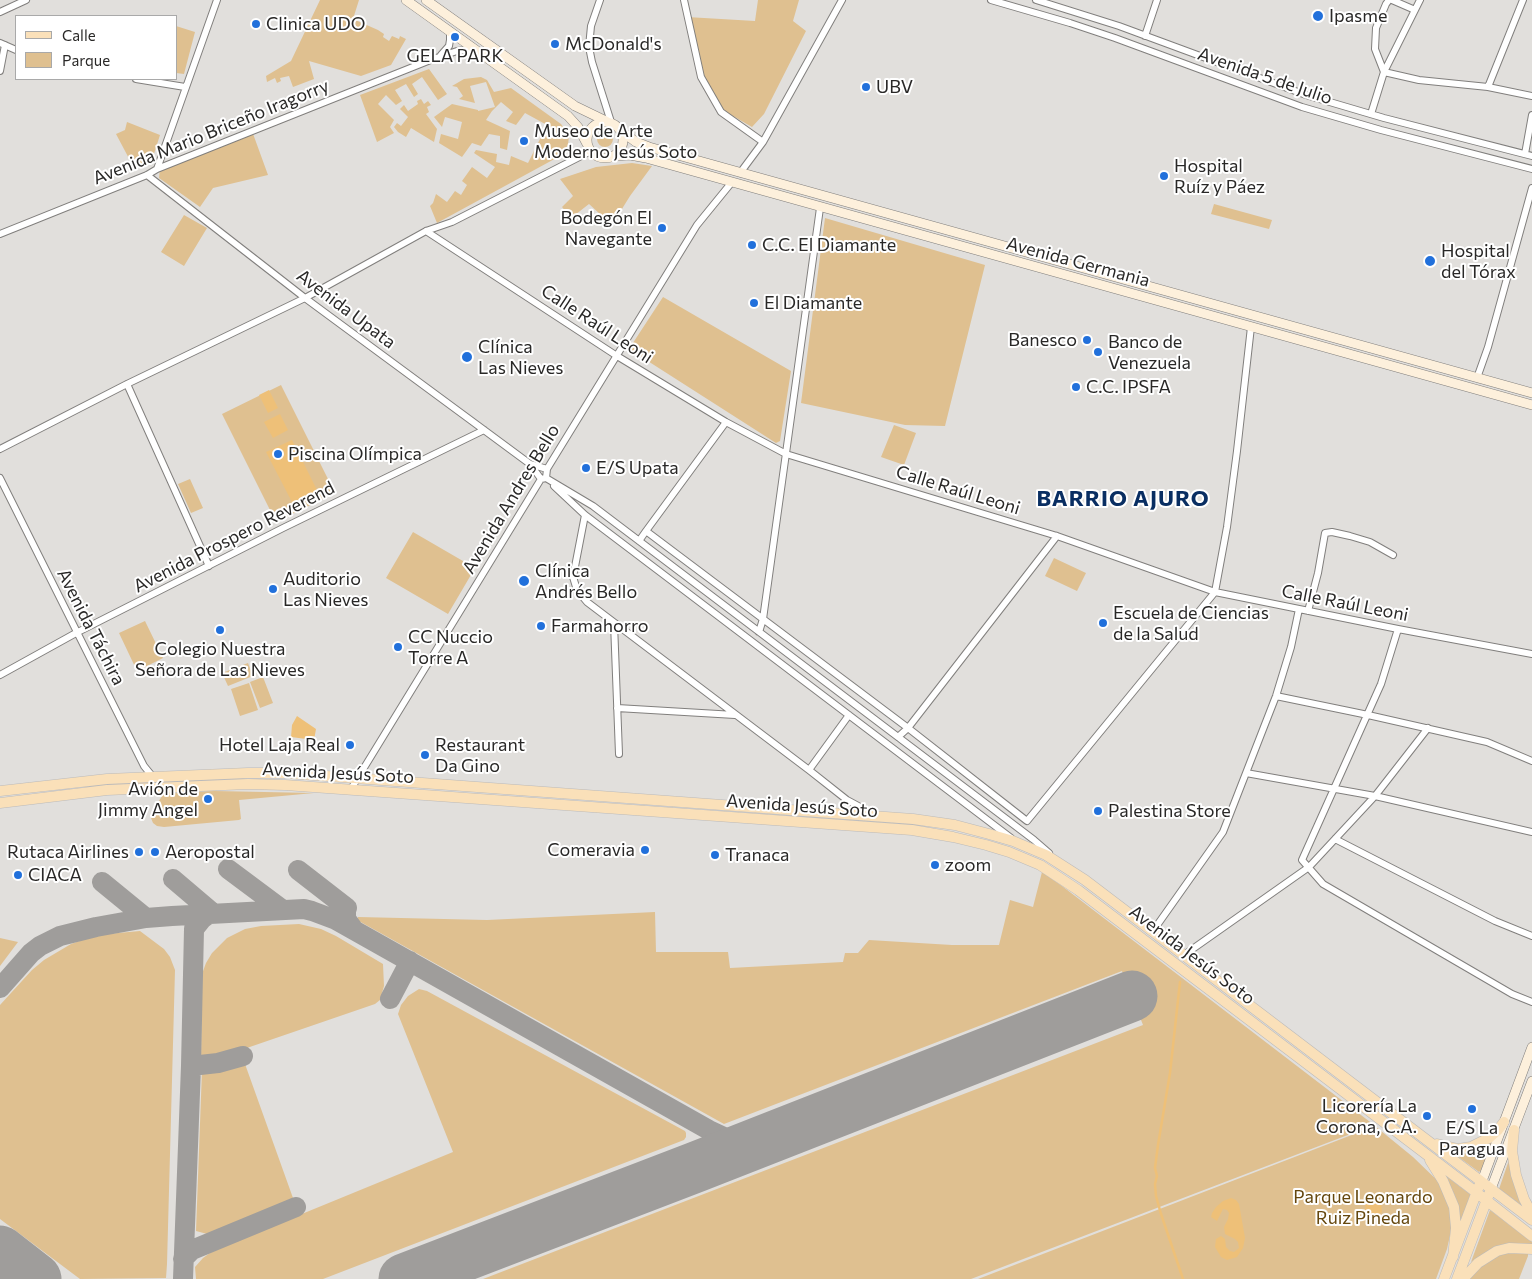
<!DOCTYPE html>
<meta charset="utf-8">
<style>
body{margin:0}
#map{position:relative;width:1532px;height:1279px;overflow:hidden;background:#e1dfdc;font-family:Commissioner,sans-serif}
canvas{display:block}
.legend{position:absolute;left:15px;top:15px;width:162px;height:65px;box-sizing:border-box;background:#fff;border:1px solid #a9a9a9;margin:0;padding:6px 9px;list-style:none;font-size:15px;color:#292827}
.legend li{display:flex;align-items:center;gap:10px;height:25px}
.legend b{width:25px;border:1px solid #a9a9a9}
</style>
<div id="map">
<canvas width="1532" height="1279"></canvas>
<ul class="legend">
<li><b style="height:6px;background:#fae0b9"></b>Calle</li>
<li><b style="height:14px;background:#dfc090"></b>Parque</li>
</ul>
</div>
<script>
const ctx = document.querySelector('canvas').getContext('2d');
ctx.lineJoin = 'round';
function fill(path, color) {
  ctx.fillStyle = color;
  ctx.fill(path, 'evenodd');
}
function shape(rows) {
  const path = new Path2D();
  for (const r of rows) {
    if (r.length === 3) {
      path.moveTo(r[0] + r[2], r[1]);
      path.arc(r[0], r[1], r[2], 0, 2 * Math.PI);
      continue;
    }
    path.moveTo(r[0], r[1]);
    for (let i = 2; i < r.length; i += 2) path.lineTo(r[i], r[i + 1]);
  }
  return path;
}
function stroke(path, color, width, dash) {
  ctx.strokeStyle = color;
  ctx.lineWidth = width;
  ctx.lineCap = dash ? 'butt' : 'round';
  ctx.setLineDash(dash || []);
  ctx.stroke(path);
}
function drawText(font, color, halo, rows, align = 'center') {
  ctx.font = font + ' Commissioner,sans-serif';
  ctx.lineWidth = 4;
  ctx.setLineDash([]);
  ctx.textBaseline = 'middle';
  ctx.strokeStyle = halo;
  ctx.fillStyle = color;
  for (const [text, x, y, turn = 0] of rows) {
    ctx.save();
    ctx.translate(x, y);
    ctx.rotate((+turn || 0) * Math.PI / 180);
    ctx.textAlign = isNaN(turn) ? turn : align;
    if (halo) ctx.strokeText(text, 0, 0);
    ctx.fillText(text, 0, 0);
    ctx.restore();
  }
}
const green = shape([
 [320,0,359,0,353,19,378,30,384,34,383,37,389,41,392,36,399,39,400,36,406,39,391,65,361,76,309,61,314,79,293,87,289,76,280,78,281,81,277,83,275,78,267,82,266,76,291,61],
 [758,0,799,0,793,21,806,31,764,114,752,127,719,108,701,77,687,17,755,21],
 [176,26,195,32,184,74,176,73],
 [429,69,447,94,438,100,422,77,412,84,418,94,414,97,406,84,395,90,402,101,396,105,386,95,378,104,394,120,390,127,394,133,377,142,360,95],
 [481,77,487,80,494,92,511,88,561,124,569,135,568,145,560,156,437,223,430,206,433,203,436,194,447,202,455,191,461,195,467,185,462,181,472,167,487,178,495,167,474,153,476,150,497,154,496,162,509,165,511,156,528,163,547,125,525,113,516,125,506,121,513,112,501,102,492,111,486,120,510,131,507,150,500,148,500,136,489,134,481,146,472,143,462,157,439,143,441,134,458,139,462,122,445,117,442,127,434,117,452,104,478,110,478,111,495,107,486,82,470,86,475,103,459,99,463,96,457,87,452,86,464,79],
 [421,99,424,104,428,101,431,105,427,107,429,112,426,114,437,129,434,142,411,128,406,137,398,132,394,127,397,123,401,126,408,117,400,109,404,105,408,111,418,104,417,101],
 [127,122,160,135,152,160,133,166,116,134,125,130],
 [252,131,268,175,213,188,200,207,159,178,160,169],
 [605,139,8],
 [632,163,652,166,630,196,612,225,589,204,571,218,562,207,573,196,560,179,596,167],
 [1214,204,1272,220,1269,229,1211,214],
 [184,215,207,228,184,266,161,252],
 [825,218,985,265,945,426,905,425,801,403],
 [663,297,791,371,780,441,776,443,629,349],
 [281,385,335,493,276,522,222,414],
 [894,425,916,433,904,465,881,457],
 [190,479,203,508,191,513,178,484],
 [413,532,475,568,448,614,386,578],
 [1054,558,1086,573,1077,591,1045,576],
 [145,621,163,658,137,671,119,633],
 [248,663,253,676,228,686,222,673],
 [263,677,273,703,260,708,250,682],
 [249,683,258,710,240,716,231,689],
 [214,791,314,793,239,800,241,819,239,820,164,827,157,826,153,823,151,818,153,810,164,793],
 [1042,872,1062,886,1374,1125,971,1279,483,1279,1143,1025,1122,971,724,1124,357,920,358,917,487,920,655,912,656,952,728,952,730,968,843,962,845,953,858,953,869,940,952,945,999,945,1010,900,1033,907],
 [299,924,321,929,336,936,383,964,384,986,380,1000,375,1004,241,1050,222,1056,201,1057,202,974,206,963,212,953,227,938,245,929,261,926],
 [140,931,164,949,170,957,175,970,167,1264,166,1278,80,1279,0,1219,0,1005,32,970,44,960,71,944,96,935],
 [0,938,18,942,0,966],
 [419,989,427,991,685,1131,686,1133,686,1137,684,1140,323,1279,196,1279,195,1267,203,1258,214,1250,453,1152,398,1014,401,1005,408,996],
 [245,1064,293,1198,211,1235,196,1231,202,1070],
 [1375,1126,1413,1157,1441,1184,1452,1215,1451,1231,1447,1249,1436,1279,978,1279],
 [1493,1139,1481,1170,1479,1172,1453,1153],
 [1509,1160,1515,1187,1525,1208,1499,1189],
 [1446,1176,1471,1195,1460,1222,1458,1205,1454,1194],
 [1490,1210,1532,1242,1532,1246,1493,1248,1471,1262],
 [1503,1252,1528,1253,1528,1256,1519,1279,1469,1279,1480,1265]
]);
const water = shape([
 [269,390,278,408,268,413,259,395],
 [280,414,288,430,273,438,264,422],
 [292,440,318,492,293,504,266,452],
 [297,716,316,729,314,740,291,737,292,725],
 [1231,1198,1236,1200,1239,1204,1245,1238,1243,1248,1237,1257,1227,1260,1221,1257,1215,1247,1216,1239,1221,1236,1225,1239,1226,1247,1230,1251,1234,1252,1239,1248,1238,1242,1235,1239,1225,1234,1224,1227,1228,1219,1229,1213,1227,1210,1223,1209,1217,1221,1211,1217,1212,1213,1216,1207,1223,1201],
 [1373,1199,1381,1202,1382,1212,1375,1217,1366,1214,1365,1204]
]);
const stream = shape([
 [1180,982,1170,1073,1158,1145,1155,1168,1157,1176,1155,1184,1156,1196,1161,1214,1183,1279]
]);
const taxiway = shape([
 [228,869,283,910],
 [298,870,347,908,346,910,346,919,354,930],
 [173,879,213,913],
 [102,882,146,918],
 [0,988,31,953,40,946,60,936,96,927,146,918,172,916,304,909,312,911,336,920,709,1130,741,1145,749,1145,761,1140],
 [390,999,410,961],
 [191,1066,218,1063,243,1056],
 [696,1167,704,1162,714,1148,714,1142,713,1136,709,1130],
 [183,1259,192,1250,296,1207],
 [183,1279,191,1066,194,929,202,919,210,913]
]);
const runway = shape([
 [0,1251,36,1279],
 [404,1279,696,1167,1132,996]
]);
const street = shape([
 [600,0,591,26,589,47,592,62,611,122],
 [684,0,701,77,721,112,763,142],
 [991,0,1070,23,1115,38,1302,107,1381,130,1532,169],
 [1036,0,1119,26,1306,95,1384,118,1532,156],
 [1389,0,1386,4,1376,28,1375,49,1384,72,1419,80,1488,87,1532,96],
 [1392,0,1415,10],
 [0,12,26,0],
 [1145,36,1157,0],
 [0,43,16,50],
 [441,55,449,46,450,40,450,31],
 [0,71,5,45],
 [136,79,185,87],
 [1488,87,1523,0],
 [1371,114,1384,72,1420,0],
 [1525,154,1532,115],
 [157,169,217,0],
 [740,173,763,142,842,0],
 [147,175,305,298,484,430,530,464,547,469],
 [426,231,617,356,726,422,786,454,1057,536,1215,592,1398,629,1532,654],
 [0,234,147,175,157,169,433,59,457,51,468,50,476,51],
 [1477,378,1488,347,1532,188],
 [127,384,209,566],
 [0,449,127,384,305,298,426,231,452,222,591,151],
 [530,464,541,479],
 [0,478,144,766,153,777],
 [546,478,593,506,1034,840,1049,853],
 [554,486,585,515,1011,838],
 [585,515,573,577,577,590,587,602,809,770,847,800,873,814],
 [646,531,726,422],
 [639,541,646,531,908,728,1027,821,1215,592,1227,527,1237,451,1251,327],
 [1308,611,1318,573,1325,533,1332,532,1350,536,1370,542,1393,555],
 [614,623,619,754],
 [1398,629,1381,684,1302,860,1323,884,1512,994,1532,1002],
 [759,632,763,619,820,208],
 [0,675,76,633,283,528,484,430],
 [1276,696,1368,715,1487,742,1532,761],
 [617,708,735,715],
 [898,737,908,728,1057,536],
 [809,770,849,715],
 [1246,773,1375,796,1532,832],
 [351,789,541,479,546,478,547,469,697,225,732,182],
 [1335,839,1495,921,1532,936],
 [1153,931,1223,832,1276,696,1291,647,1299,609],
 [1184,955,1309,867,1375,796,1428,728]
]);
const secondary = shape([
 [406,0,568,116,578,127,587,144],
 [426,0,575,106,606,121],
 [605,140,18],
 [621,131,636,142,649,147,1532,393],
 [614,156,630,155,646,158,1532,405],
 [1482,1181,1532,1047],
 [1491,1189,1532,1081]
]);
const primary = shape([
 [0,791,107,779,248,773,286,773,913,819,955,825,989,834,1013,841,1046,855,1085,880,1532,1220],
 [0,803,107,790,248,784,285,785,912,830,953,837,986,845,1009,852,1040,865,1078,890,1468,1186,1532,1236],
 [1514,1130,1512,1151,1516,1175,1524,1199,1532,1214],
 [1437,1144,1458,1149,1471,1147,1489,1138,1498,1130,1504,1122],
 [1430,1160,1443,1181,1454,1207,1456,1228,1453,1257],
 [1444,1279,1479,1186],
 [1457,1279,1489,1194],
 [1463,1279,1478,1263,1497,1251,1509,1248,1532,1249]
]);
const markers = [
 [1318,16,6,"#2170db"],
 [256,24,5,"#2170db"],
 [455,37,5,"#2170db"],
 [555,44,5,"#2170db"],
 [866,87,5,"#2170db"],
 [524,141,5,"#2170db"],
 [1164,176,5,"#2170db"],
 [662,228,5,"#2170db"],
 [752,245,5,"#2170db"],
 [1430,261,6,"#2170db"],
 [754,303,5,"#2170db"],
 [1087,340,5,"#2170db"],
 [1098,352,5,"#2170db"],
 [467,357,6,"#2170db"],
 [1076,387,5,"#2170db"],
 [278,454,5,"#2170db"],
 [586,468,5,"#2170db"],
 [524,581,6,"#2170db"],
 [273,589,5,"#2170db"],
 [1103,623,5,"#2170db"],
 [541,626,5,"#2170db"],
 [220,630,5,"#2170db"],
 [398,647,5,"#2170db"],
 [350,745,5,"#2170db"],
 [425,755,5,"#2170db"],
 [208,799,5,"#2170db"],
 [1098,811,5,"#2170db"],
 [645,850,5,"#2170db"],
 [139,852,5,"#2170db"],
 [155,852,5,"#2170db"],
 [715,855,5,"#2170db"],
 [935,865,5,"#2170db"],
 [18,875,5,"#2170db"],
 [1472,1109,5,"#2170db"],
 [1427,1116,5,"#2170db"]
];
const poiNames = [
 ["Ipasme",1329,16],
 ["Clinica UDO",266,24],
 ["McDonald's",565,44],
 ["GELA PARK",455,56,"center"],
 ["UBV",876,87],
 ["Museo de Arte",534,131],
 ["Moderno Jesús Soto",534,152],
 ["Hospital",1174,166],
 ["Ruíz y Páez",1174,187],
 ["Bodegón El",652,218,"right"],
 ["Navegante",652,239,"right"],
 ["C.C. El Diamante",762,245],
 ["Hospital",1441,251],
 ["del Tórax",1441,272],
 ["El Diamante",764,303],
 ["Banesco",1077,340,"right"],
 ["Banco de",1108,342],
 ["Venezuela",1108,363],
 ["Clínica",478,347],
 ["Las Nieves",478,368],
 ["C.C. IPSFA",1086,387],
 ["Piscina Olímpica",288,454],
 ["E/S Upata",596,468],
 ["Clínica",535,571],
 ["Andrés Bello",535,592],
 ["Auditorio",283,579],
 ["Las Nieves",283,600],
 ["Escuela de Ciencias",1113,613],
 ["de la Salud",1113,634],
 ["Farmahorro",551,626],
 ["CC Nuccio",408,637],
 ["Torre A",408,658],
 ["Colegio Nuestra",220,649,"center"],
 ["Señora de Las Nieves",220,670,"center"],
 ["Hotel Laja Real",340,745,"right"],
 ["Restaurant",435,745],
 ["Da Gino",435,766],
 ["Avión de",198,789,"right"],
 ["Jimmy Angel",198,810,"right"],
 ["Palestina Store",1108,811],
 ["Comeravia",635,850,"right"],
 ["Rutaca Airlines",129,852,"right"],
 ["Aeropostal",165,852],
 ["Tranaca",725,855],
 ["zoom",945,865],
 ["CIACA",28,875],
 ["Licorería La",1417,1106,"right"],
 ["Corona, C.A.",1417,1127,"right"],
 ["E/S La",1472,1128,"center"],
 ["Paragua",1472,1149,"center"]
];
const streetNames = [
 ["Avenida 5 de Julio",1265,76,19],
 ["Avenida Mario Briceño Iragorry",211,132,-22],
 ["Avenida Germania",1078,262,15],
 ["Avenida Upata",346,309,37],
 ["Calle Raúl Leoni",597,324,33],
 ["Calle Raúl Leoni",958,490,17],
 ["Avenida Andres Bello",511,499,-59],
 ["Avenida Prospero Reverend",234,537,-27],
 ["Calle Raúl Leoni",1345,603,11],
 ["Avenida Táchira",91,627,63],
 ["Avenida Jesús Soto",338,773,3],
 ["Avenida Jesús Soto",802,806,4],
 ["Avenida Jesús Soto",1192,955,37]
];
const parkNames = [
 ["Parque Leonardo",1363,1197],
 ["Ruiz Pineda",1363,1218]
];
const districtNames = [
 ["BARRIO AJURO",1123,499]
];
fill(green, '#dfc090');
fill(water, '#eec078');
stroke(stream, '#eec078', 2.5);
stroke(taxiway, '#9f9d9b', 20);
stroke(runway, '#9f9d9b', 51);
stroke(street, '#817f7d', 8);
stroke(secondary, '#817f7d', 10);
stroke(primary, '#bbbaba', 11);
stroke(street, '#fff', 6);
stroke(secondary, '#fdf0dc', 9);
stroke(primary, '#fae0b9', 10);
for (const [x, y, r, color] of markers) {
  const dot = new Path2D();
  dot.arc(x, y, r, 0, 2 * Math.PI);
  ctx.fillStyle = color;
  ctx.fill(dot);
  stroke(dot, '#fff', 2);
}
drawText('18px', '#292827', '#fff', poiNames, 'left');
drawText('18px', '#292827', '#fff', streetNames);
drawText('18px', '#65470e', '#fff', parkNames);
ctx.letterSpacing = '1px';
drawText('bold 22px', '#092e62', '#fff', districtNames);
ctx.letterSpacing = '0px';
</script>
